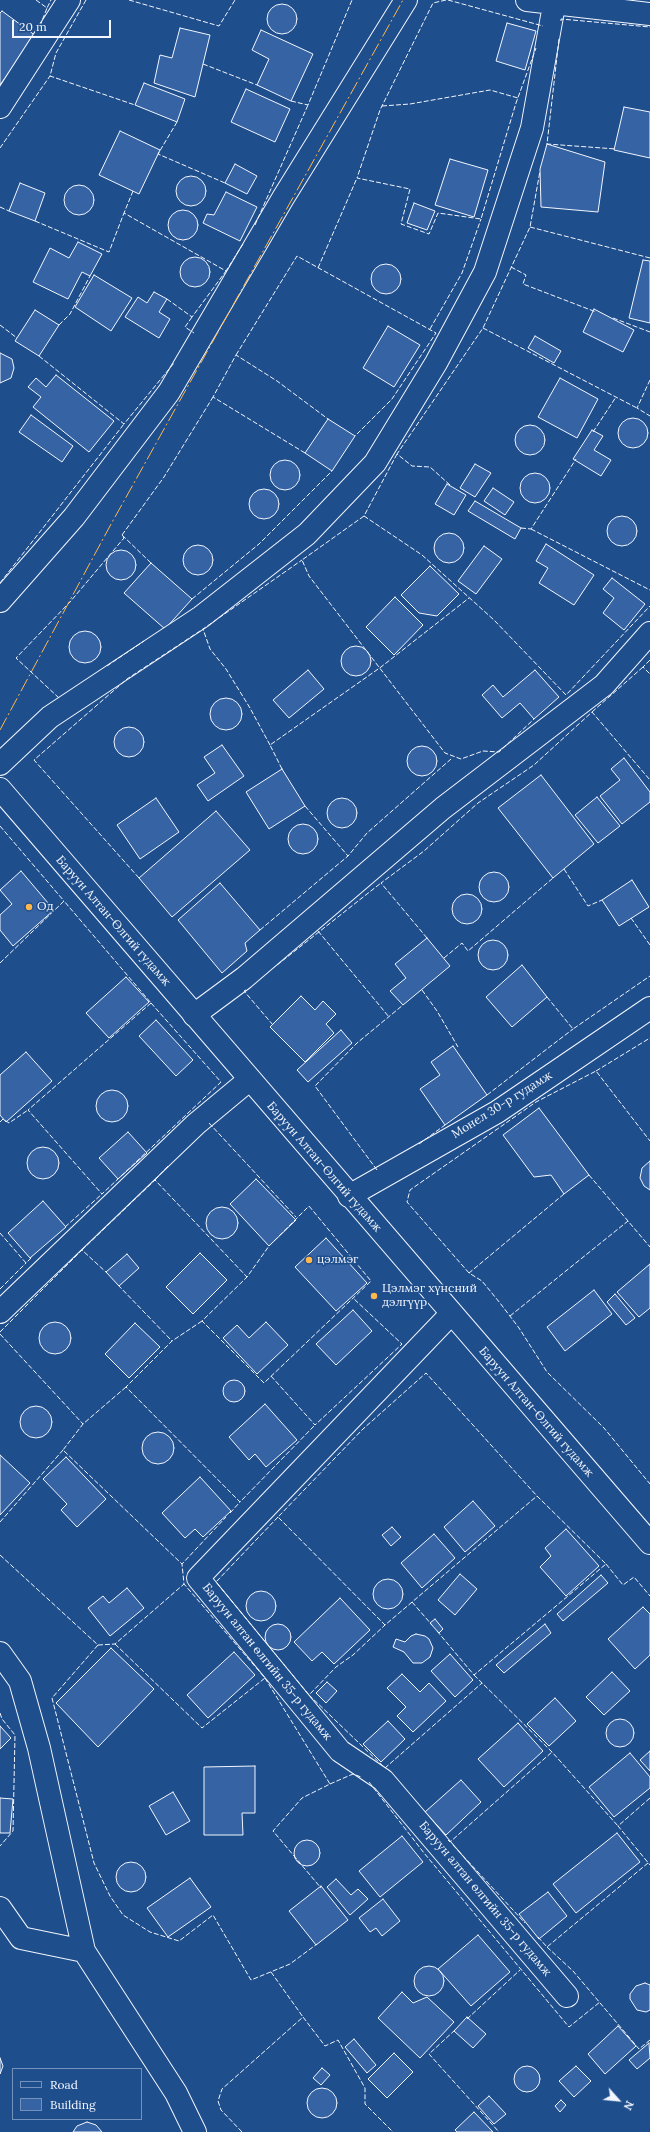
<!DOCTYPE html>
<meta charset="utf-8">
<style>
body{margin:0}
#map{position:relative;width:650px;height:2132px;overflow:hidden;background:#1f4e8c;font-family:Lora,serif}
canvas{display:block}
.legend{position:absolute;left:12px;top:2068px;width:130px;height:52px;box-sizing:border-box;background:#1f4e8c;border:1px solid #7391ba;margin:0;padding:5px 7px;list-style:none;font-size:12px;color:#f2f6ff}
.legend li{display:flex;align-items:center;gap:8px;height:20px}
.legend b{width:20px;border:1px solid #7391ba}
.north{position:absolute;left:598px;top:2080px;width:40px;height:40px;-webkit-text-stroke:3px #1f4e8c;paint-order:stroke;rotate:117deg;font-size:11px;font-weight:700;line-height:16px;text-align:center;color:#f2f6ff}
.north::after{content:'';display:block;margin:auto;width:14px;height:18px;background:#f2f6ff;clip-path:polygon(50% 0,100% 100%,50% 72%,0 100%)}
.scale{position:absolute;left:12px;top:20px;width:99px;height:18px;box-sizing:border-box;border:2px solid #f2f6ff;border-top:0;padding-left:5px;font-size:12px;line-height:14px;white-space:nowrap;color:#f2f6ff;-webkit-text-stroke:3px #1f4e8c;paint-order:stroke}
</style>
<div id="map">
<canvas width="650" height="2132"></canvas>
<ul class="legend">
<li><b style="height:5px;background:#1f4e8c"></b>Road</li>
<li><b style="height:11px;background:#3563a3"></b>Building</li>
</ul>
<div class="north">N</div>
<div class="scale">20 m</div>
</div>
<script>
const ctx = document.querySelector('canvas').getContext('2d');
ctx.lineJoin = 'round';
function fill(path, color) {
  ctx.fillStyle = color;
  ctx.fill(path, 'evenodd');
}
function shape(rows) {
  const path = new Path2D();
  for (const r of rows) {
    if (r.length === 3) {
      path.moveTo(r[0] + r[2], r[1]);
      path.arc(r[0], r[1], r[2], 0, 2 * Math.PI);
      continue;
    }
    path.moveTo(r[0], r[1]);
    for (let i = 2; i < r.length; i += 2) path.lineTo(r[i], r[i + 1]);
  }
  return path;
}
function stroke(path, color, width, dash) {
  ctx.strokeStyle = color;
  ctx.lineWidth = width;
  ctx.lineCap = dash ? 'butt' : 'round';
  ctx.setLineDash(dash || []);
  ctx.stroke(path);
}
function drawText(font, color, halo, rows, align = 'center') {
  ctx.font = font + ' Lora,serif';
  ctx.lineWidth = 3;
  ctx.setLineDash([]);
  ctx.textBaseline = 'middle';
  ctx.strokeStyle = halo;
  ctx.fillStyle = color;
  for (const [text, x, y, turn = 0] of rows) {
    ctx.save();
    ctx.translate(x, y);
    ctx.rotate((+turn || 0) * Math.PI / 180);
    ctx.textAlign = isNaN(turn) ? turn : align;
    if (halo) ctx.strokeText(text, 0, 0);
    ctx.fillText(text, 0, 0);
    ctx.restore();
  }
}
const building = shape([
 [282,19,15],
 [2,11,36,36,0,85,0,13,2,11],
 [507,23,536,31,525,70,496,61,507,23],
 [180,28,210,35,195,97,154,83,160,55,172,58,180,28],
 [261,30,313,54,291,101,257,85,269,59,252,50,261,30],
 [144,83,185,99,177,122,135,105,144,83],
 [246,89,290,109,275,142,231,122,246,89],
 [624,107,650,112,650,158,614,150,624,107],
 [120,131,160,150,139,194,99,175,120,131],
 [547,144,605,162,598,212,541,207,540,169,547,144],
 [450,159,488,170,474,217,435,205,450,159],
 [235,164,257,176,247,194,225,183,235,164],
 [191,191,15],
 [20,183,45,193,35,221,9,211,20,183],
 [79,200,15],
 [226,192,257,207,240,241,203,223,207,214,214,215,226,192],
 [414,203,435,211,427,230,407,223,414,203],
 [183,225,15],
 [78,242,102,254,90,276,82,272,68,299,33,282,50,248,69,258,78,242],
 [195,272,15],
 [643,260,650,261,650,323,629,318,643,260],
 [386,279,15],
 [94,275,132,298,111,331,75,307,94,275],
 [154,292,167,299,159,312,170,319,159,338,125,317,138,297,147,303,154,292],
 [594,309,634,330,623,352,583,332,594,309],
 [35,310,59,325,39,356,15,341,35,310],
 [388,326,420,345,394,387,363,368,388,326],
 [535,336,561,351,554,363,528,348,535,336],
 [0,353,12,359,14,368,11,378,0,383,0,353],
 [56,375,114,421,89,452,33,407,41,397,28,387,36,378,46,387,56,375],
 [560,378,598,399,577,438,538,417,560,378],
 [31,415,73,446,62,462,19,432,31,415],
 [633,433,15],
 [328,419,355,436,332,471,305,453,328,419],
 [530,440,15],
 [592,430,603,436,594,450,611,460,601,476,573,459,592,430],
 [285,475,15],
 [475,464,491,473,475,497,460,488,475,464],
 [535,488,15],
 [447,484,466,495,454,515,435,504,447,484],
 [493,488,514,502,505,515,484,501,493,488],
 [264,504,15],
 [475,501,521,528,515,539,468,511,475,501],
 [622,531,15],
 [449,548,15],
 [546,544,594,575,574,605,539,583,548,568,536,561,546,544],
 [198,560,15],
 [484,546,502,559,476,594,458,581,484,546],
 [121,565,15],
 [151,563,192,599,165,629,124,593,151,563],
 [430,566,459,594,437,616,419,613,401,595,430,566],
 [612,578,645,604,624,630,603,613,614,598,603,589,612,578],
 [395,597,423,625,394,655,366,627,395,597],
 [85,647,16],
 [356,661,15],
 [308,670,324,689,289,718,273,700,308,670],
 [535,670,559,697,534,719,520,703,502,718,482,695,493,685,503,697,535,670],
 [226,714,16],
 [129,742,15],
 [222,745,244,776,208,801,197,785,215,773,204,757,222,745],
 [422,761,15],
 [624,758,650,792,650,802,622,824,600,796,620,780,611,769,624,758],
 [282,769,305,806,269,829,246,792,282,769],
 [541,775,594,844,553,878,498,808,541,775],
 [597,797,620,826,598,843,575,815,597,797],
 [342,813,15],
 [156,798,179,832,140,859,117,825,156,798],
 [216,811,250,850,172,917,139,878,216,811],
 [303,839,15],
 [21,871,54,910,13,946,0,930,0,915,12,904,0,890,21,871],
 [494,887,15],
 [632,880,649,907,619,926,602,900,632,880],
 [220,883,260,930,245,943,247,951,222,973,178,920,220,883],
 [467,909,15],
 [427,938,450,966,403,1005,390,991,406,978,395,964,427,938],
 [493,955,15],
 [522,965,547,997,512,1027,486,997,522,965],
 [126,977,149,1002,109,1038,86,1013,126,977],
 [301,996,315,1010,323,1001,336,1014,326,1024,334,1033,305,1062,270,1027,301,996],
 [156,1020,193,1060,176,1076,139,1036,156,1020],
 [341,1030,352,1043,308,1082,297,1070,341,1030],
 [453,1046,487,1095,445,1125,420,1089,440,1075,431,1062,453,1046],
 [26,1052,52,1081,6,1122,0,1115,0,1075,26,1052],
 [112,1106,16],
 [539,1108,589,1175,564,1194,551,1175,534,1177,503,1135,539,1108],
 [128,1132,147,1153,118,1179,99,1158,128,1132],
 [43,1163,16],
 [650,1161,650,1190,644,1186,640,1178,642,1168,650,1161],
 [256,1179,296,1220,269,1246,230,1204,256,1179],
 [43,1201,66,1227,30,1258,8,1233,43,1201],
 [222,1223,16],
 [326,1238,367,1283,336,1311,295,1267,326,1238],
 [200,1253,227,1280,193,1314,166,1287,200,1253],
 [127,1254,139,1268,119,1286,106,1272,127,1254],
 [650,1264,650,1308,639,1317,617,1292,650,1264],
 [594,1290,612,1314,565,1351,547,1327,594,1290],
 [615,1294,635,1318,626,1325,607,1302,615,1294],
 [353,1310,372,1331,336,1365,316,1344,353,1310],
 [266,1322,288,1345,257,1374,223,1338,237,1325,249,1338,266,1322],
 [55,1338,16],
 [135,1323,160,1347,129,1378,105,1354,135,1323],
 [234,1391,11],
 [265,1404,297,1440,266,1467,255,1454,249,1460,229,1437,265,1404],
 [36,1422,16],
 [158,1448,16],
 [0,1455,30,1483,0,1515,0,1455],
 [66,1457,106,1499,77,1527,61,1510,67,1504,43,1479,66,1457],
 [200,1477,231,1511,203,1537,195,1529,185,1538,162,1513,200,1477],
 [473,1501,495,1526,465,1552,444,1527,473,1501],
 [392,1527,401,1537,391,1546,382,1535,392,1527],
 [566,1529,599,1566,566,1596,540,1567,551,1556,545,1548,566,1529],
 [434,1534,455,1558,422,1588,401,1563,434,1534],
 [460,1574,477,1589,455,1615,438,1600,460,1574],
 [601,1575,608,1583,563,1621,557,1614,601,1575],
 [388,1594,15],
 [127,1588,144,1608,110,1636,88,1608,103,1596,109,1603,127,1588],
 [261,1606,15],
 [340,1598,370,1630,334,1664,322,1652,312,1661,294,1642,340,1598],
 [643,1607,650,1614,650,1655,635,1669,608,1639,643,1607],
 [435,1619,443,1629,439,1633,430,1623,435,1619],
 [545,1624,551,1633,504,1673,496,1665,545,1624],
 [278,1637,13],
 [416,1634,425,1636,429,1639,433,1648,430,1657,422,1663,413,1663,404,1652,393,1647,396,1639,405,1642,411,1636,416,1634],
 [111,1648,154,1689,98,1747,56,1703,111,1648],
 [234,1652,255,1675,208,1718,187,1695,234,1652],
 [450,1654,473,1680,455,1697,431,1671,450,1654],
 [612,1672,630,1691,604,1715,586,1697,612,1672],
 [402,1674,420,1692,429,1683,446,1701,413,1732,397,1716,406,1707,387,1688,402,1674],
 [327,1682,337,1691,326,1703,316,1693,327,1682],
 [555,1698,576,1721,549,1746,527,1724,555,1698],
 [620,1733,14],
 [388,1721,405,1739,381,1762,363,1744,388,1721],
 [518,1723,543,1751,504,1787,478,1759,518,1723],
 [0,1726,11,1738,0,1749,0,1726],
 [650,1751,650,1771,640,1760,650,1751],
 [630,1753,650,1777,650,1788,614,1817,589,1787,630,1753],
 [255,1766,255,1813,242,1813,243,1835,204,1835,204,1767,255,1766],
 [461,1780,481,1802,446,1835,425,1812,461,1780],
 [173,1792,190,1821,166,1835,149,1806,173,1792],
 [0,1798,13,1799,10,1833,0,1833,0,1798],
 [617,1833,640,1862,576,1913,553,1884,617,1833],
 [402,1836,423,1862,380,1897,359,1871,402,1836],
 [307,1853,13],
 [131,1877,15],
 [190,1878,211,1907,168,1937,147,1908,190,1878],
 [336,1879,351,1895,358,1889,368,1899,350,1915,327,1887,336,1879],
 [321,1886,348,1920,316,1945,289,1911,321,1886],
 [548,1892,567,1916,539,1939,519,1914,548,1892],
 [383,1899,400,1921,382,1936,376,1928,370,1932,359,1918,383,1899],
 [478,1935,510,1972,471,2006,438,1969,478,1935],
 [429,1981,15],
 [645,1983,650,1985,650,2010,646,2012,637,2010,630,1999,630,1994,636,1986,645,1983],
 [402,1992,413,2003,427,1997,454,2022,420,2058,378,2018,402,1992],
 [467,2017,486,2034,473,2048,454,2031,467,2017],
 [618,2026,636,2046,605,2074,588,2054,618,2026],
 [354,2039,376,2065,367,2073,345,2047,354,2039],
 [649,2043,650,2058,637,2069,629,2060,649,2043],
 [394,2053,413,2072,387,2098,368,2079,394,2053],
 [0,2058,3,2066,0,2074,0,2058],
 [576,2066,591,2081,574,2097,559,2081,576,2066],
 [527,2079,13],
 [322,2068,330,2075,321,2085,313,2078,322,2068],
 [322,2103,15],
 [489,2096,506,2114,494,2124,478,2106,489,2096],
 [561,2100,566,2105,560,2112,555,2106,561,2100],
 [474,2112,493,2132,457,2132,455,2130,474,2112],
 [87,2122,96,2125,102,2132,73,2132,77,2126,87,2122]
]);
const minor = shape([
 [527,0,650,14],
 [0,107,69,0],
 [0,601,74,517,169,392,283,198,406,0],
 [0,764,50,717,201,617,307,534,375,463,436,363,485,272,532,128,554,5],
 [194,1015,244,978,443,808,604,685,650,633],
 [349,1196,497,1112,650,1008],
 [0,1312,196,1124,249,1080],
 [451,1314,198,1578,340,1751,383,1780,567,1996],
 [0,1653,20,1681,39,1748,84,1951,176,2093,195,2132],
 [0,1908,21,1938,84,1951]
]);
const major = shape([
 [0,789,650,1543]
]);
const fence = shape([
 [36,0,47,8,51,0],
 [86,0,56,53,50,76,135,105],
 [129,0,219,26,235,0],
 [446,0,433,3,380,110,357,178,410,189,401,224,429,234,438,213,481,219,516,103,536,48],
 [448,0,543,26],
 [561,21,561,19,650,27],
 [40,26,47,8],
 [559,39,547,144,616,149],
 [203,64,257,85],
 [291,101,308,105,352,0],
 [382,106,410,104,490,90,518,98],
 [177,122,158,154,225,183],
 [0,148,50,76],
 [133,191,124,213,226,271,243,244],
 [0,207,9,211],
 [35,221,109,252,124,213],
 [255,225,308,105],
 [530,227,650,258],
 [511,267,526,275,523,284,596,312],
 [318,268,357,178],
 [167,299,192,317,226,271],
 [192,317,185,327,194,333],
 [613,318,650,332],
 [0,325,17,338],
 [59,325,70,314,90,276],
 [483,328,637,408],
 [430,329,462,273,481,219],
 [236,355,297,256,436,333,392,399,355,436],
 [39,356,124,424,174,363],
 [650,380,637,408,650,416],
 [593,432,616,397],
 [305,453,213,397,236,355,277,381,328,419],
 [397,454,364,516,422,555,494,620,566,695,650,606],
 [450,485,430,467,412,466,397,454,483,328,530,227,540,171],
 [364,516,302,560,309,576,445,753,461,759,483,751,499,752,534,719],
 [521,528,531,529,576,459],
 [531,529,650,590],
 [122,535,164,477,213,397],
 [0,583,124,424],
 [192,599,259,544,332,471],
 [650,660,643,667,650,674],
 [107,666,144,641],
 [59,698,16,658,70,602,124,538,122,535,151,563],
 [592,712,643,667],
 [270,745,250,708,226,669,210,649,203,629,302,560],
 [282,769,270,745,381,667,469,598],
 [305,806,348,856,367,833,451,759],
 [0,826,64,901],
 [564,869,588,906,602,900],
 [139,878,34,760,127,679,203,629],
 [631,918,650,945],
 [260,930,348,856],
 [318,931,389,1017],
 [427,938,381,883,424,851,478,803,534,765,592,712,650,780],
 [444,958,462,943,468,951,553,878],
 [0,963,64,901,151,1003],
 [277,965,381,883],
 [246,990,244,991,273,1025],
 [422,990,437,1011,458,1047],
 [547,997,573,1029,650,976],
 [151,1003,221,1082,102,1194,28,1110,151,1003],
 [596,1071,650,1038],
 [487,1095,573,1029],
 [0,1122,3,1119,9,1123,28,1110],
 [209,1123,296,1217],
 [419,1144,445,1125],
 [377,1170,315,1086,357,1043,403,1005],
 [589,1175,650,1247],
 [155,1180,169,1165],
 [564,1194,469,1273,482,1281,500,1303,519,1328,547,1372,604,1428,650,1484],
 [309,1206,371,1281,264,1383,202,1321,247,1277,269,1246,309,1206],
 [65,1227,102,1194],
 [0,1233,26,1263,32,1257],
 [82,1250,155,1180,247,1277],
 [469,1273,407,1202,410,1190,536,1102,596,1071,650,1141],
 [118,1285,172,1341],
 [0,1289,26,1263],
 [510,1316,628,1221],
 [202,1321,172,1341,126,1387,240,1502,315,1425],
 [0,1332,82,1250,107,1273],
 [0,1334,83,1424],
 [271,1376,315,1425,402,1344,353,1298],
 [126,1387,83,1424,63,1450,182,1564,226,1517],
 [230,1513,240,1502],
 [278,1517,216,1582,309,1695,336,1667,353,1655,385,1625],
 [0,1522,63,1450],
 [0,1555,98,1645,115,1644,184,1584,182,1564],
 [606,1564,623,1585,634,1577,650,1596],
 [412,1602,432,1625],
 [437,1631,474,1675,606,1564,537,1496,426,1373,363,1429,278,1517,385,1625,537,1496],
 [115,1644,202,1728,265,1678,184,1584],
 [98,1645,52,1698,94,1863,110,1896,123,1915,150,1932,179,1941,213,1915,251,1980,290,1964,317,1944],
 [474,1675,552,1752,618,1826],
 [265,1678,330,1784,302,1798,273,1831,321,1888],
 [309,1695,385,1768,482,1683],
 [0,1713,2,1719,15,1735,13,1831,0,1846],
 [369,1782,424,1853,569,2027,600,2002],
 [330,1784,353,1774,361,1777],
 [650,1798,618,1826,650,1865],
 [448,1840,450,1842,552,1752],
 [453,1845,525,1923],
 [538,1937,547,1947,648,1863],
 [547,1947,573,1971,639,2049,650,2040],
 [271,1972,303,2017],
 [467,2019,520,1970],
 [455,2030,429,2054,499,2132],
 [242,2132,221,2110,218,2101,222,2089,303,2017,325,2046,338,2040,365,2088,365,2104,393,2132]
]);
const power = shape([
 [0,730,110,526,403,0]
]);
const markers = [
 [29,907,4,"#ffb74d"],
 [309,1260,4,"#ffb74d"],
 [374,1296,4,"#ffb74d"]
];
const poiNames = [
 ["Од",37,907],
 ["цэлмэг",317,1260],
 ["Цэлмэг хүнсний",382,1289],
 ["дэлгүүр",382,1303]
];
const streetNames = [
 ["Баруун Алтан-Өлгий гудамж",113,921,49],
 ["Монел 30-р гудамж",502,1105,-32],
 ["Баруун Алтан-Өлгий гудамж",324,1167,49],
 ["Баруун Алтан-Өлгий гудамж",536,1412,49],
 ["Баруун алтан өлгийн 35-р гудамж",267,1662,51],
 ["Баруун алтан өлгийн 35-р гудамж",485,1899,50]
];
fill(building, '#3563a3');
stroke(building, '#f2f6ff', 1);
stroke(minor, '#f2f6ff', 24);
stroke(major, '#f2f6ff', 24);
stroke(minor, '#1f4e8c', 22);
stroke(major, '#1f4e8c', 22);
stroke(fence, '#f2f6ff', 1, [5, 2]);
stroke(power, '#ffb74d', 1, [14, 3, 2, 3]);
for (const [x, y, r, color] of markers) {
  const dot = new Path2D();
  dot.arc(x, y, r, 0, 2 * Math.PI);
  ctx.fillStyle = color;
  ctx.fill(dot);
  stroke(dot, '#1f4e8c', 1.5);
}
drawText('12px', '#f2f6ff', '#1f4e8c', poiNames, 'left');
drawText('12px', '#f2f6ff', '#1f4e8c', streetNames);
</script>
